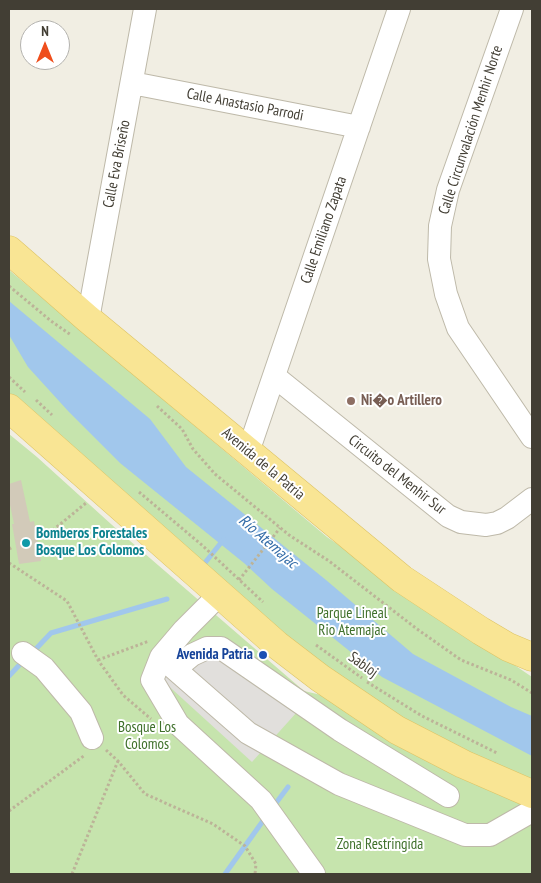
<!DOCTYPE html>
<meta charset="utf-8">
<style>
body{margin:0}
#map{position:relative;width:541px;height:883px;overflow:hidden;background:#f1eee3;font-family:"PT Sans Narrow",sans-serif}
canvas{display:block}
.frame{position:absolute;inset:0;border:10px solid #423e34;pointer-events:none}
.north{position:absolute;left:20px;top:20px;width:50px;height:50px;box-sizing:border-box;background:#fff;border:1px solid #b3b2ae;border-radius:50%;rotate:0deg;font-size:14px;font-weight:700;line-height:20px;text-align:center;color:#423e34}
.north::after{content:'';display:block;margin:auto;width:18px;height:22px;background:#ef4e1c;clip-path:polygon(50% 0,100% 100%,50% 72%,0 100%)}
</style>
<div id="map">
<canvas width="541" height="883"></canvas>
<div class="frame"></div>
<div class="north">N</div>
</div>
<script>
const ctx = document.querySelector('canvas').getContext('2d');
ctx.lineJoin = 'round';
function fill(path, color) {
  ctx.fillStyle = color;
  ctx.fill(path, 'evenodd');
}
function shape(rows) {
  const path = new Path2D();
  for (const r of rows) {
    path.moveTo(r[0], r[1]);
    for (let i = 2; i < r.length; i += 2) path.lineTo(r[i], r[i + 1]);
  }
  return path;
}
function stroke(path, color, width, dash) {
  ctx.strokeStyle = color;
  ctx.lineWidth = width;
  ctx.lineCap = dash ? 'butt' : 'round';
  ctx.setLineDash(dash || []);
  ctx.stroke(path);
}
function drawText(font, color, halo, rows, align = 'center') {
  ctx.font = font + ' "PT Sans Narrow",sans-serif';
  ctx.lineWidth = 4;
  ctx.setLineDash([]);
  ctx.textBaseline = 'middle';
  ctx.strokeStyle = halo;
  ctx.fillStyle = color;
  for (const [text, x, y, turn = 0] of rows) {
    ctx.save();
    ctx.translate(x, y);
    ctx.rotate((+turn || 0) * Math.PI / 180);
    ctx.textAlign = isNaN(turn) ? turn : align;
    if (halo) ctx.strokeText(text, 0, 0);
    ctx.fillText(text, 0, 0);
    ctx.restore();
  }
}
const green = shape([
 [9,270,327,537,532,677,532,787,407,727,317,667,9,399],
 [9,434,37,457,122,534,304,691,330,697,532,806,532,874,9,874]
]);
const parking = shape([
 [210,643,306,702,252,762,162,680]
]);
const water = shape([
 [9,301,150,419,186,467,326,580,413,654,511,707,532,716,532,756,382,677,272,589,244,563,120,463,69,412,28,367,9,335]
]);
const stream = shape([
 [204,564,224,539],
 [32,653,51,633,167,599],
 [9,676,24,660],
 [273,807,288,787],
 [225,874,265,818]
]);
const building = shape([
 [21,480,30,522,34,521,41,561,19,564,12,524,14,524,9,500,9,484]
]);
const path = shape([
 [9,286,51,321,71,335],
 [9,377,25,392],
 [36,400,52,415],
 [157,406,182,429,193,449,215,474,289,535,329,561,417,629,461,660,511,680,532,693],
 [139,492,203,546,263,602],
 [39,536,53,530,86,503],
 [9,549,13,547],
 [9,563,67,601,98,660,123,695,151,719],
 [239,580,280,528],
 [316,645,362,678],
 [98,660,149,641],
 [367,682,422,716,497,753],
 [106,750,118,761,145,794,213,824,245,846,256,864,255,874],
 [9,811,85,755],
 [72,874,118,761]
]);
const minor = shape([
 [512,9,448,190,440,226,439,259,446,294,458,328,532,437],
 [132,83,359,127],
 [88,319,145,9],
 [274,376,448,516,461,522,486,525,497,523,507,518,532,499],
 [248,452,399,9],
 [220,594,184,630,161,657,248,733,339,784,465,835,490,835,532,811],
 [23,653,44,668,81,712,92,738],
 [161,657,152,680,178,724,261,800,314,874],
 [175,669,192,655,207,648,221,648,340,730,448,796]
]);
const major = shape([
 [9,250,88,319,402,579,481,631,508,647,532,657],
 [9,408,277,645,320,678,397,730,463,764,532,794]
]);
const markers = [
 [351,401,5,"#8d6e63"],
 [26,543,5,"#0f9aa8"],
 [263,655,5,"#1a4fb4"]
];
const streetNames = [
 ["Calle Anastasio Parrodi",245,105,11],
 ["Calle Circunvalación Menhir Norte",471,130,-72],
 ["Calle Eva Briseño",117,164,-79],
 ["Calle Emiliano Zapata",324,230,-71],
 ["Avenida de la Patria",263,464,40],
 ["Circuito del Menhir Sur",397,475,38],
 ["Sabloj",363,665,35]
];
const educationNames = [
 ["Ni�o Artillero",361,401]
];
const cultureNames = [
 ["Bomberos Forestales",36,534],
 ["Bosque Los Colomos",36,551]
];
const parkNames = [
 ["Parque Lineal",352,614],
 ["Rio Atemajac",352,631],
 ["Bosque Los",147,728],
 ["Colomos",147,745],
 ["Zona Restringida",380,845]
];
const transitNames = [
 ["Avenida Patria",253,655]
];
const waterNames = [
 ["Río Atemajac",268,542,41]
];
fill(green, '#c6e4ad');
fill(parking, '#e1dfdc');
fill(water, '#a1c7ec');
stroke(stream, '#a1c7ec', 5);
fill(building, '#d2cab9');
stroke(minor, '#beb9a9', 24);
stroke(major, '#ddc365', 29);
stroke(path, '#bcb398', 3, [2.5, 2.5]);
stroke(minor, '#fff', 22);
stroke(major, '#f9e594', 28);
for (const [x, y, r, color] of markers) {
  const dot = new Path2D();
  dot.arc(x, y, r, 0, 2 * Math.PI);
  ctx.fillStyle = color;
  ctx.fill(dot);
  stroke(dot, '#fff', 2);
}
drawText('15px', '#423e34', '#fff', streetNames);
drawText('bold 15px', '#785e54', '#fff', educationNames, 'left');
drawText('bold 15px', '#0d838f', '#fff', cultureNames, 'left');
drawText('15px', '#3f702b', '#fff', parkNames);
drawText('bold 15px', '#164399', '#fff', transitNames, 'right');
drawText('italic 16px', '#336ca8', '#fff', waterNames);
</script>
